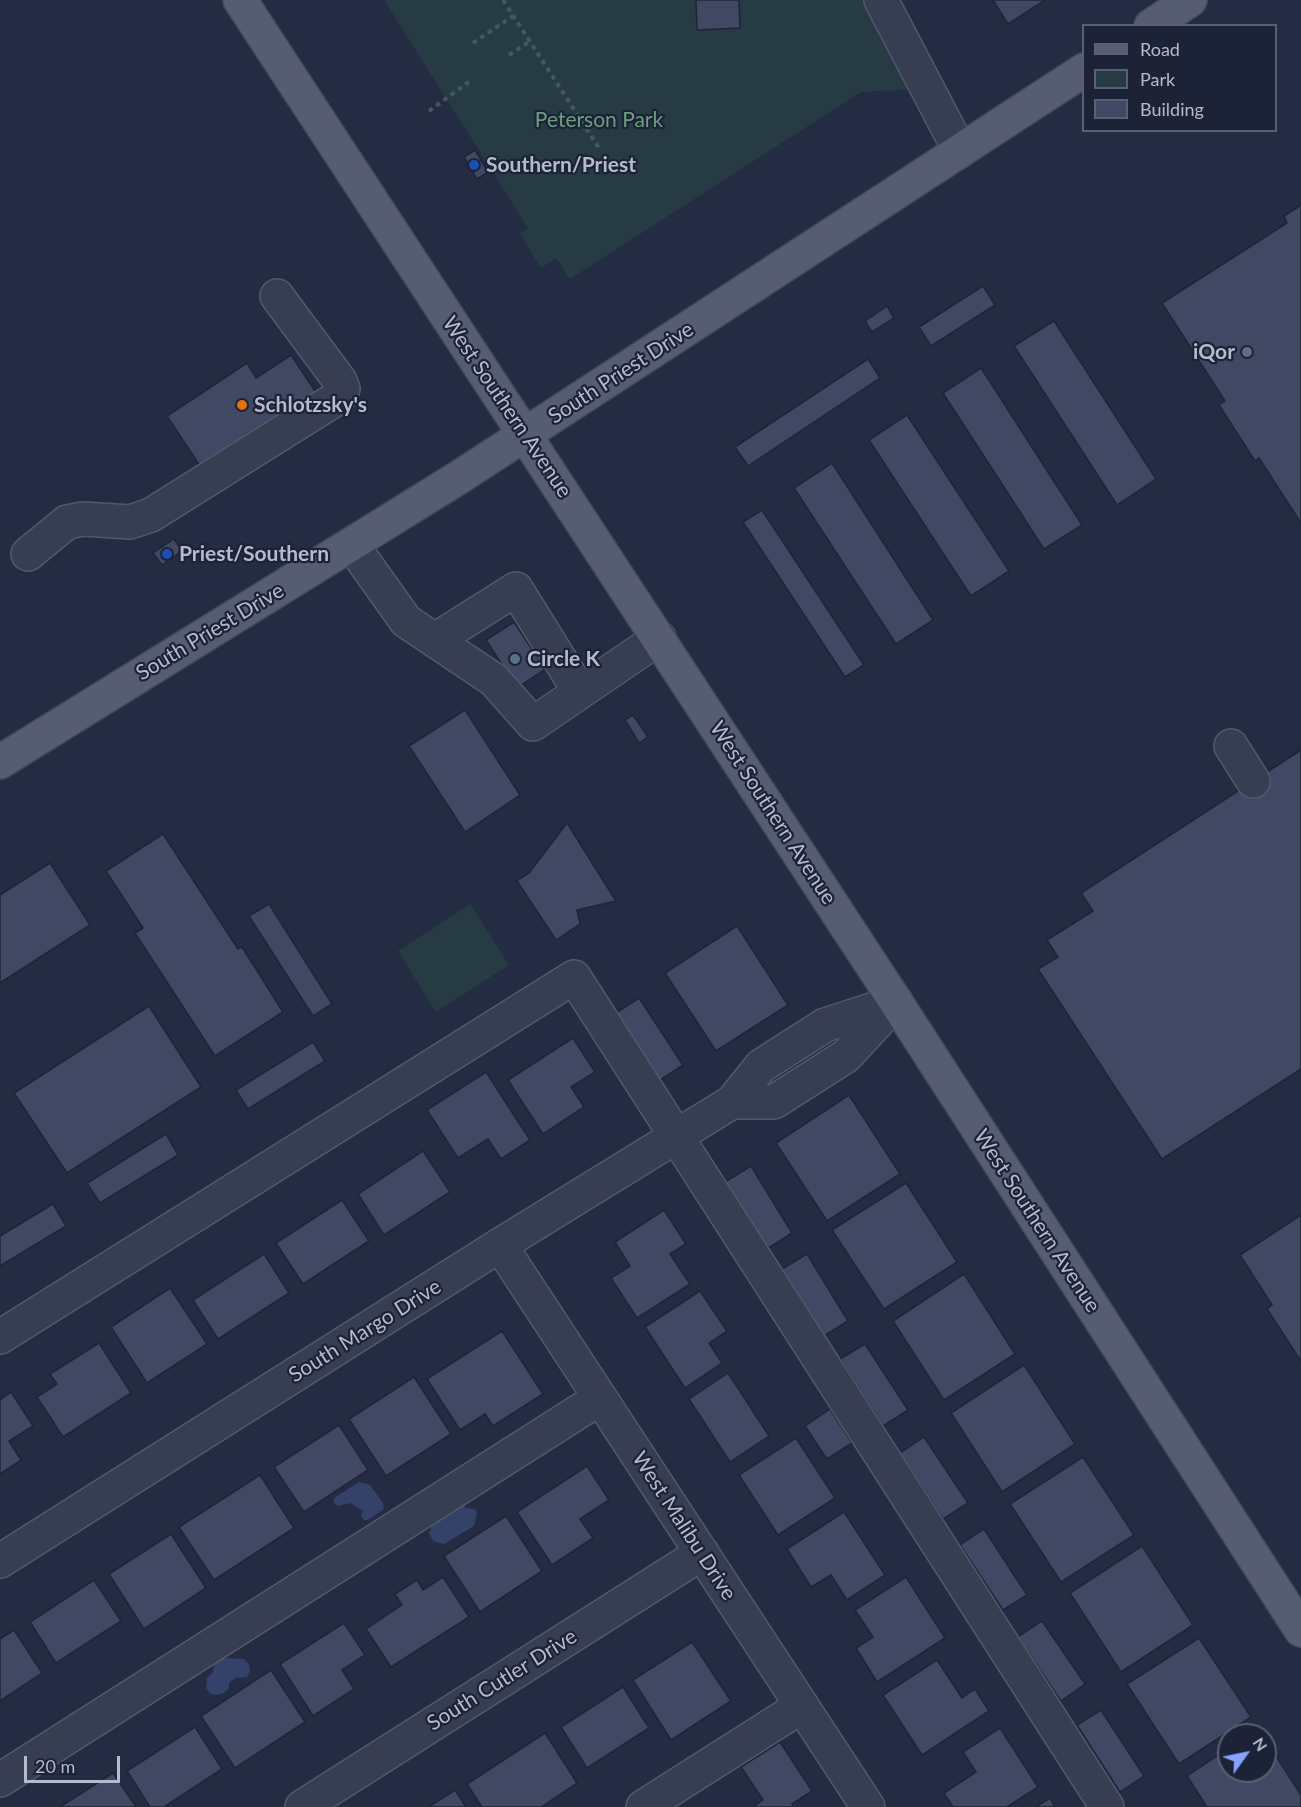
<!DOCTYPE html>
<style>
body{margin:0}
#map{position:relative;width:1301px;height:1807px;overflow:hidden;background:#232c43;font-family:Lato,sans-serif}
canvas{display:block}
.legend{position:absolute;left:1082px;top:24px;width:195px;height:108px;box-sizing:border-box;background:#1d2337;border:2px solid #5a5f73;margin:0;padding:8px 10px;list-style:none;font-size:18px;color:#b5bacc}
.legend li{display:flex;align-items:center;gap:12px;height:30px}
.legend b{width:30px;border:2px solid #5a5f73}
.north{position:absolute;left:1217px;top:1723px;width:60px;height:60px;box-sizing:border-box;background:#1d2337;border:2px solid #5a5f73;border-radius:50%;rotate:57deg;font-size:16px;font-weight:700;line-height:24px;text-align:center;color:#b5bacc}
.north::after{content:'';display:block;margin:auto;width:21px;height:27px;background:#87a1ff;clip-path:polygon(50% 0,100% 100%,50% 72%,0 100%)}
.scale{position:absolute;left:24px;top:1756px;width:96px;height:27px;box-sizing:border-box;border:3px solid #b5bacc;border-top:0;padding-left:8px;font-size:18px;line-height:21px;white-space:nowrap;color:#b5bacc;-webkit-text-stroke:4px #1d2337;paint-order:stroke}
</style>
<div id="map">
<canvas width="1301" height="1807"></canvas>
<ul class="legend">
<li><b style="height:8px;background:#565d72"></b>Road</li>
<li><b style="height:16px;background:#263b44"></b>Park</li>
<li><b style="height:16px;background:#404863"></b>Building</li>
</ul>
<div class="north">N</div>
<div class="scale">20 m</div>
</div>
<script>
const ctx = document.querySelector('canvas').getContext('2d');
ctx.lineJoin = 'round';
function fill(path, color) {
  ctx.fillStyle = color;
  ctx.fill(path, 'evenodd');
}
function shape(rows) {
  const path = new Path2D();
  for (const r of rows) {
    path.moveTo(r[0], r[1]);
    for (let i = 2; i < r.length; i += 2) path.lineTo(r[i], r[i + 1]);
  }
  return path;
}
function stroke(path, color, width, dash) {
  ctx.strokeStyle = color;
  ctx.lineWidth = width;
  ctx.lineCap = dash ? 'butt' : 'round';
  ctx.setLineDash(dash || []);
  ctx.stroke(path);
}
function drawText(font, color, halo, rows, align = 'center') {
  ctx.font = font + ' Lato,sans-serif';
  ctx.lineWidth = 4.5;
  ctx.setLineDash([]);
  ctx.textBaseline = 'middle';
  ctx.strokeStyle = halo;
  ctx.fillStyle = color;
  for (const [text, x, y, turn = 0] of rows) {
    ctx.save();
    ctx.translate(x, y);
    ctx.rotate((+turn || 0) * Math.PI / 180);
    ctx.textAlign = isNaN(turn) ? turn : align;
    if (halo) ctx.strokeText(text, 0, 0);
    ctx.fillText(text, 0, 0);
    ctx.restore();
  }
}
const green = shape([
 [384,0,868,0,916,89,861,92,570,279,556,258,541,268,520,234,528,228],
 [470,904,509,965,436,1012,398,951]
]);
const water = shape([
 [359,1482,370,1485,383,1503,384,1509,368,1520,364,1520,361,1516,363,1511,350,1503,338,1506,334,1503,334,1498],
 [464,1505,465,1508,475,1509,477,1513,474,1526,444,1544,433,1541,429,1533,432,1525],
 [226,1658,244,1659,249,1664,250,1671,247,1677,235,1678,229,1683,229,1688,224,1693,216,1695,210,1694,206,1688,207,1678,213,1672,215,1663,220,1659]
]);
const building = shape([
 [696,0,739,0,740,28,697,30,696,0],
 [993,0,1045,0,1008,24,993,0],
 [475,150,488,172,477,179,464,157,475,150],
 [1301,205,1301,523,1259,458,1255,461,1219,405,1225,401,1162,303,1287,223,1284,216,1301,205],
 [983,286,995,305,931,346,919,327,983,286],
 [887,306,894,318,872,332,865,321,887,306],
 [1054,321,1156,479,1117,505,1014,346,1054,321],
 [291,355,317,394,202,469,167,416,247,363,256,378,291,355],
 [868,359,880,378,748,466,735,447,868,359],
 [981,368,1082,525,1044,549,943,393,981,368],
 [907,415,1009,571,971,596,869,440,907,415],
 [832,463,933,620,896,644,794,488,832,463],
 [762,510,864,665,845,677,743,522,762,510],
 [174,539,182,551,162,565,153,553,174,539],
 [514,622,545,669,517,688,486,640,514,622],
 [465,710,520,795,465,832,409,746,465,710],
 [633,715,648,737,639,743,625,720,633,715],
 [1301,750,1301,1069,1162,1159,1038,969,1058,957,1047,940,1093,911,1081,893,1301,750],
 [567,823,616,901,577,910,580,924,556,940,517,881,529,873,567,823],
 [163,834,238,949,242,947,283,1012,215,1056,135,933,143,928,106,871,163,834],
 [50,863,90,925,0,983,0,895,50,863],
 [269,904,332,1004,313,1016,249,916,269,904],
 [737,926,788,1005,716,1051,665,973,737,926],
 [639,998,683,1065,657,1082,613,1015,639,998],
 [149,1006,201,1087,67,1173,14,1093,149,1006],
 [573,1038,595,1072,571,1087,584,1107,543,1134,508,1080,573,1038],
 [313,1042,325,1061,248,1109,236,1090,313,1042],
 [486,1072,530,1140,501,1159,488,1139,458,1158,427,1110,486,1072],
 [849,1095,900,1174,827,1221,776,1143,849,1095],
 [166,1134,178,1155,100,1203,87,1183,166,1134],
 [423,1151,450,1192,384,1235,358,1194,423,1151],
 [751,1166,792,1233,767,1249,725,1182,751,1166],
 [906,1183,957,1262,884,1309,832,1230,906,1183],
 [342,1200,369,1241,303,1284,276,1243,342,1200],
 [53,1204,66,1226,0,1266,0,1236,53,1204],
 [664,1210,686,1244,670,1254,690,1284,637,1318,611,1278,630,1266,615,1242,664,1210],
 [1301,1215,1301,1361,1267,1309,1272,1305,1240,1255,1301,1215],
 [264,1254,289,1293,218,1339,193,1300,264,1254],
 [807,1254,848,1321,824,1336,782,1269,807,1254],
 [964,1274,1015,1354,944,1400,893,1321,964,1274],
 [170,1288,207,1344,147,1383,111,1327,170,1288],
 [700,1291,727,1331,709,1343,722,1363,685,1388,645,1327,700,1291],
 [502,1331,543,1394,493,1426,485,1414,460,1430,427,1379,502,1331],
 [99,1343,131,1393,63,1437,37,1397,57,1384,50,1374,99,1343],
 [865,1344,908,1410,883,1426,840,1359,865,1344],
 [1024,1365,1075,1444,1002,1492,951,1413,1024,1365],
 [728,1373,769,1436,730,1462,689,1399,728,1373],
 [414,1377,451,1434,386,1476,349,1419,414,1377],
 [11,1392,33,1426,9,1441,21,1460,0,1474,0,1400,11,1392],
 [830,1409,852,1443,827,1459,805,1426,830,1409],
 [339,1425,368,1470,304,1512,274,1467,339,1425],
 [924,1437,968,1503,943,1519,900,1453,924,1437],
 [796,1438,835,1498,778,1535,739,1475,796,1438],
 [1083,1457,1134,1535,1061,1582,1010,1504,1083,1457],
 [587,1466,609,1500,580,1519,593,1538,552,1565,517,1512,587,1466],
 [260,1475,294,1528,214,1580,179,1527,260,1475],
 [844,1512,885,1575,847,1600,831,1575,811,1587,787,1549,844,1512],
 [506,1516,542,1571,480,1612,444,1556,506,1516],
 [984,1529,1027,1595,1003,1610,960,1545,984,1529],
 [171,1534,206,1588,144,1629,109,1574,171,1534],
 [1142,1546,1193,1625,1121,1672,1070,1593,1142,1546],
 [443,1577,469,1617,391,1667,366,1629,402,1605,395,1594,417,1580,423,1590,443,1577],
 [906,1577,945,1638,877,1682,856,1648,873,1637,855,1610,906,1577],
 [94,1580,121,1621,56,1663,30,1622,94,1580],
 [1042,1621,1085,1684,1061,1701,1018,1637,1042,1621],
 [344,1623,365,1655,342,1670,354,1689,313,1716,280,1664,344,1623],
 [14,1630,42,1673,0,1701,0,1639,14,1630],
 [1199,1638,1251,1717,1179,1764,1127,1684,1199,1638],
 [692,1642,731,1701,671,1740,633,1680,692,1642],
 [937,1660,962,1698,975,1689,989,1711,922,1755,883,1695,937,1660],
 [271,1670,305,1722,235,1768,201,1716,271,1670],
 [623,1687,649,1728,587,1768,561,1727,623,1687],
 [1101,1710,1144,1776,1120,1792,1077,1725,1101,1710],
 [195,1727,222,1769,164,1807,150,1807,127,1771,195,1727],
 [1000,1728,1038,1787,1007,1807,953,1807,944,1793,976,1772,963,1752,1000,1728],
 [545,1733,577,1783,541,1807,482,1807,467,1784,545,1733],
 [1265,1739,1301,1795,1301,1807,1207,1807,1187,1776,1229,1748,1229,1771,1265,1771,1265,1739],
 [780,1742,812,1791,792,1804,794,1807,753,1807,763,1800,741,1767,780,1742],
 [113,1773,136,1807,60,1807,113,1773],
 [455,1790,466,1807,429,1807,455,1790],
 [1050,1798,1055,1807,1036,1807,1050,1798]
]);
const path = shape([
 [503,0,599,148],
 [473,43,513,16],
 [509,55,530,41],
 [429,111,470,81]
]);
const minor = shape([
 [881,0,960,151],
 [352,545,406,621,494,680,533,724,659,638],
 [28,554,67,522,83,519,130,522,151,515,339,397,343,389,340,381,277,296],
 [435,640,516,589,580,692],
 [1231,746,1253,781],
 [732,1102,774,1102,846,1056,895,1003],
 [500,1245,868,1807],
 [0,1337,574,977,1107,1807],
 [0,1561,500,1245,732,1102,761,1066,825,1025,896,1002],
 [0,1780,600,1398],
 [302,1807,702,1553],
 [643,1807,802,1706]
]);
const major = shape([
 [240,0,896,1002,1301,1630],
 [1151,26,1190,0],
 [0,762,458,478,1084,70]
]);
const markers = [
 [474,165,6,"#1a4fb4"],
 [1247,352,6,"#5c6f8a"],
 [242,405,6,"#e8710a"],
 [167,554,6,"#1a4fb4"],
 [515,659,6,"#5c6f8a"]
];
const parkNames = [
 ["Peterson Park",599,120]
];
const poiNames = [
 ["Southern/Priest",486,165],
 ["iQor",1235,352,"right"],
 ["Schlotzsky's",254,405],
 ["Priest/Southern",179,554],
 ["Circle K",527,659]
];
const streetNames = [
 ["South Priest Drive",621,373,-33],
 ["West Southern Avenue",507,407,56],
 ["South Priest Drive",210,632,-31],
 ["West Southern Avenue",773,813,57],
 ["West Southern Avenue",1037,1221,57],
 ["South Margo Drive",365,1331,-32],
 ["West Malibu Drive",684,1526,57],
 ["South Cutler Drive",502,1680,-32]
];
fill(green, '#263b44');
fill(water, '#344169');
fill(building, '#404863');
stroke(building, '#1f2539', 1.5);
stroke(minor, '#53596c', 36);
stroke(major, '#42475b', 36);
stroke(path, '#445860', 4, [4.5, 4.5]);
stroke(minor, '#383e52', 33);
stroke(major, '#565d72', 33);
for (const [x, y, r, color] of markers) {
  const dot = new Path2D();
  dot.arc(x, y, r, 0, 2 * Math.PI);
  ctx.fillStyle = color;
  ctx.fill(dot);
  stroke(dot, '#1d2337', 2);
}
drawText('21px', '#6a9f7f', '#1d2337', parkNames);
drawText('bold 21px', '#b5bacc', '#1d2337', poiNames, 'left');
drawText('21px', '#b5bacc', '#1d2337', streetNames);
</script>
